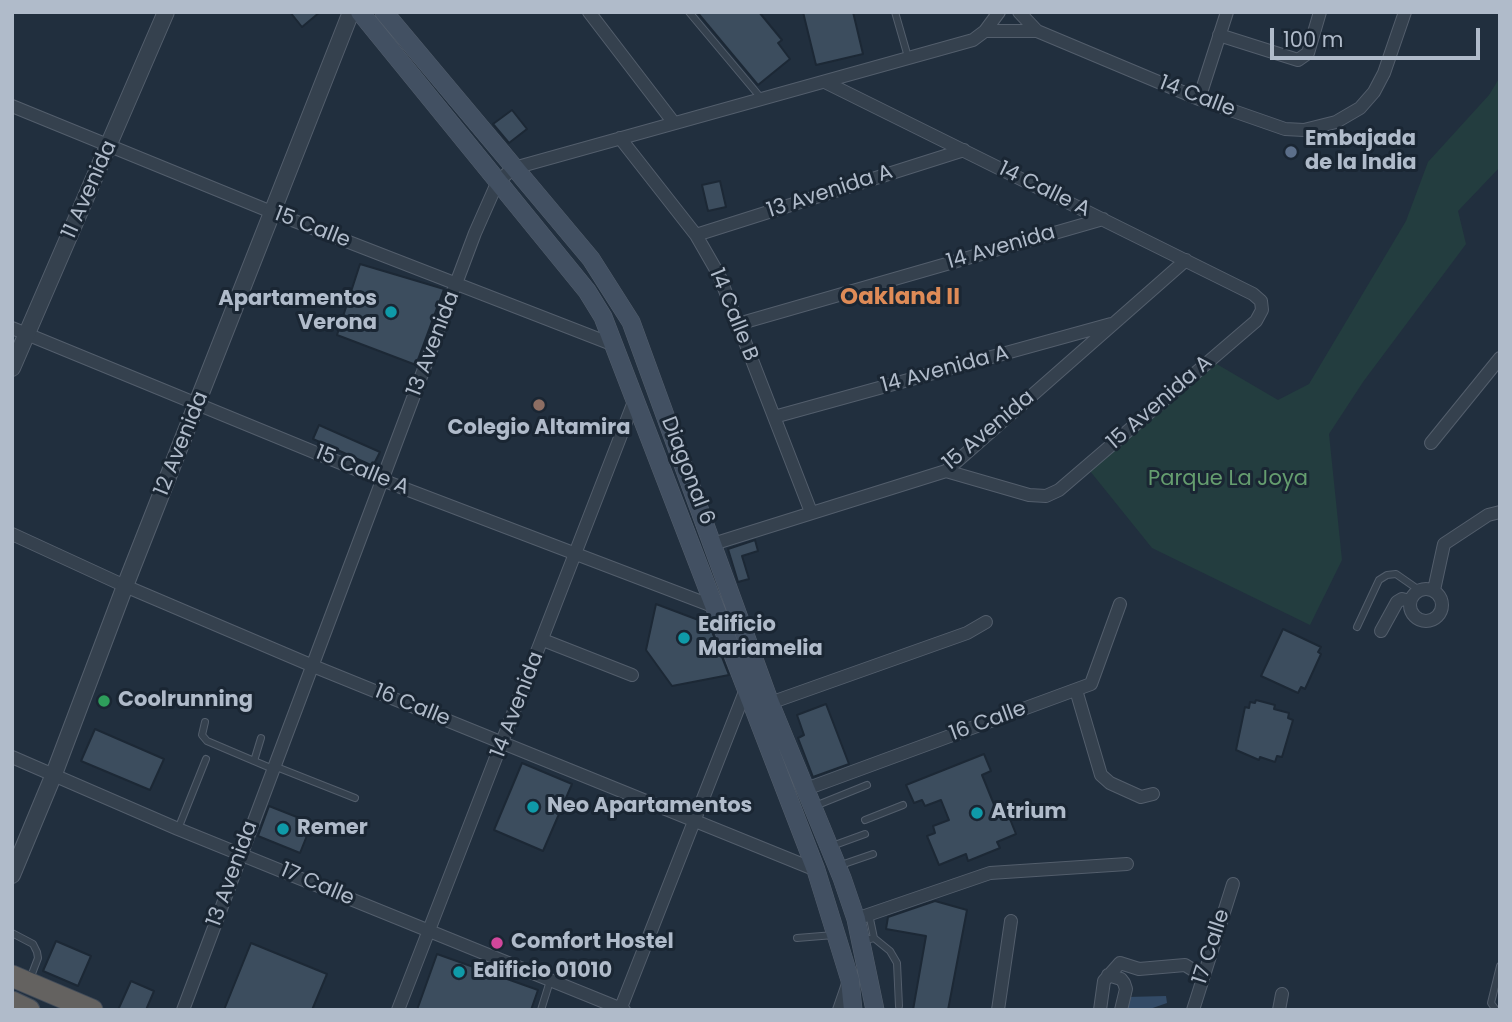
<!DOCTYPE html>
<style>
body{margin:0}
#map{position:relative;width:1512px;height:1022px;overflow:hidden;background:#212f3e;font-family:Poppins,sans-serif}
canvas{display:block}
.frame{position:absolute;inset:0;border:14px solid #b0bbca;pointer-events:none}
.scale{position:absolute;left:1270px;top:28px;width:210px;height:32px;box-sizing:border-box;border:4px solid #b0bbca;border-top:0;padding-left:9px;font-size:21px;line-height:24px;white-space:nowrap;color:#b0bbca;-webkit-text-stroke:5px #1a2633;paint-order:stroke}
</style>
<div id="map">
<canvas width="1512" height="1022"></canvas>
<div class="frame"></div>
<div class="scale">100 m</div>
</div>
<script>
const ctx = document.querySelector('canvas').getContext('2d');
ctx.lineJoin = 'round';
function fill(path, color) {
  ctx.fillStyle = color;
  ctx.fill(path, 'evenodd');
}
function shape(rows) {
  const path = new Path2D();
  for (const r of rows) {
    if (r.length === 3) {
      path.moveTo(r[0] + r[2], r[1]);
      path.arc(r[0], r[1], r[2], 0, 2 * Math.PI);
      continue;
    }
    path.moveTo(r[0], r[1]);
    for (let i = 2; i < r.length; i += 2) path.lineTo(r[i], r[i + 1]);
  }
  return path;
}
function stroke(path, color, width, dash) {
  ctx.strokeStyle = color;
  ctx.lineWidth = width;
  ctx.lineCap = dash ? 'butt' : 'round';
  ctx.setLineDash(dash || []);
  ctx.stroke(path);
}
function drawText(font, color, halo, rows, align = 'center') {
  ctx.font = font + ' Poppins,sans-serif';
  ctx.lineWidth = 6;
  ctx.setLineDash([]);
  ctx.textBaseline = 'middle';
  ctx.strokeStyle = halo;
  ctx.fillStyle = color;
  for (const [text, x, y, turn = 0] of rows) {
    ctx.save();
    ctx.translate(x, y);
    ctx.rotate((+turn || 0) * Math.PI / 180);
    ctx.textAlign = isNaN(turn) ? turn : align;
    if (halo) ctx.strokeText(text, 0, 0);
    ctx.fillText(text, 0, 0);
    ctx.restore();
  }
}
const green = shape([
 [1500,77,1500,167,1458,211,1466,244,1363,382,1329,434,1342,560,1310,625,1152,548,1090,471,1215,363,1278,400,1309,384,1406,221,1428,162,1489,95]
]);
const water = shape([
 [1166,996,1167,1003,1147,1010,1125,1010,1127,997]
]);
const building = shape([
 [290,12,320,12,302,27,290,12],
 [697,12,759,12,782,40,778,43,790,59,758,85,697,12],
 [803,12,853,12,863,54,816,65,803,12],
 [512,110,527,129,509,143,493,124,512,110],
 [720,181,726,207,708,211,702,185,720,181],
 [360,264,444,289,416,365,337,335,360,264],
 [319,425,380,452,373,466,313,439,319,425],
 [755,540,758,551,742,556,749,579,738,582,728,549,755,540],
 [656,604,709,624,729,675,672,686,646,650,656,604],
 [1283,629,1321,647,1318,652,1321,654,1305,689,1301,687,1298,693,1261,676,1283,629],
 [1256,700,1275,705,1274,709,1289,713,1288,718,1293,720,1282,757,1277,756,1275,762,1260,757,1259,760,1236,750,1245,707,1249,708,1250,702,1255,703,1256,700],
 [826,704,849,764,813,777,798,738,804,735,797,715,826,704],
 [95,729,164,759,150,790,81,761,95,729],
 [984,754,991,771,982,775,995,807,1004,804,1016,834,997,842,1000,848,968,861,966,854,939,865,927,836,935,833,933,826,949,820,941,800,925,806,922,800,914,803,906,785,984,754],
 [522,763,572,784,543,851,494,830,522,763],
 [269,806,312,823,300,853,258,836,269,806],
 [935,901,967,910,948,1010,913,1010,926,936,886,929,888,917,935,901],
 [56,941,91,956,78,986,43,971,56,941],
 [251,943,327,974,312,1010,224,1010,251,943],
 [437,954,538,990,531,1010,417,1010,437,954],
 [131,981,154,991,146,1010,118,1010,131,981]
]);
const service = shape([
 [689,12,761,98],
 [895,12,908,57],
 [1357,627,1379,580,1387,575,1396,574,1419,590],
 [205,722,202,735,207,741,273,769],
 [254,761,261,738],
 [274,766,355,798],
 [815,806,867,785],
 [865,820,903,805],
 [178,829,206,759],
 [832,846,865,834],
 [838,866,873,854],
 [869,914,874,938],
 [12,933,33,944,37,952,38,958,30,979],
 [797,938,834,935],
 [863,941,874,938,890,951,897,963,899,1006],
 [541,1010,550,981],
 [1496,1010,1491,1003,1500,966]
]);
const minor = shape([
 [589,12,674,123],
 [1019,12,1037,31],
 [985,31,1037,31,1199,99,1285,129,1304,130,1336,122,1360,108,1374,92,1384,73,1405,12],
 [1219,35,1298,60,1308,53,1320,12],
 [825,82,1253,294,1261,301,1262,310,1256,321,1059,490,1046,496,1029,495,946,471],
 [1199,99,1227,12],
 [12,106,274,213,614,345],
 [620,138,696,235,719,275,811,512],
 [696,235,964,150],
 [738,324,1103,219],
 [12,328,382,480,715,607],
 [774,417,1111,324],
 [1431,443,1500,358],
 [12,534,125,586,313,666,816,870],
 [713,544,946,471,1186,260],
 [1426,605,16],
 [1434,590,1444,544,1488,515,1500,512],
 [1381,631,1397,602,1402,599,1410,601],
 [543,640,632,675],
 [1076,690,1101,775,1110,783,1141,797,1153,794],
 [770,703,967,633,986,622],
 [12,757,178,829,624,1010],
 [806,789,1091,684,1120,604],
 [856,919,990,873,1127,864],
 [1108,975,1121,979,1124,983,1126,989,1121,1010],
 [183,1010,475,233,498,181,514,168,973,40,985,31,999,12],
 [398,1010,635,399],
 [620,1010,746,689],
 [839,1010,848,984],
 [998,1010,1011,921],
 [1100,1010,1104,981,1120,963,1139,969,1185,965,1203,976],
 [1193,1010,1233,884],
 [1279,1010,1282,994]
]);
const tertiary = shape([
 [12,368,166,12],
 [12,875,54,774,125,586,351,12]
]);
const secondary = shape([
 [360,12,587,291,603,317,816,870,850,980,853,1010],
 [384,12,591,259,631,322,770,703,842,878,856,919,875,1010]
]);
const trunk = shape([
 [12,976,92,1010],
 [12,1002,29,1010]
]);
const markers = [
 [1291,152,7,"#5c6f8a"],
 [391,312,7,"#0f9aa8"],
 [539,405,7,"#8d6e63"],
 [684,638,7,"#0f9aa8"],
 [104,701,7,"#2e9e5b"],
 [533,807,7,"#0f9aa8"],
 [977,813,7,"#0f9aa8"],
 [283,829,7,"#0f9aa8"],
 [497,943,7,"#d1479c"],
 [459,972,7,"#0f9aa8"]
];
const streetNames = [
 ["14 Calle",1197,97,21],
 ["11 Avenida",90,190,-66],
 ["14 Calle A",1044,190,26],
 ["13 Avenida A",830,192,-18],
 ["15 Calle",312,228,21],
 ["14 Avenida",1001,248,-16],
 ["14 Calle B",733,315,68],
 ["13 Avenida",434,344,-69],
 ["14 Avenida A",945,370,-15],
 ["15 Avenida A",1160,403,-41],
 ["15 Avenida",989,431,-40],
 ["12 Avenida",182,444,-68],
 ["15 Calle A",362,471,22],
 ["Diagonal 6",687,471,69],
 ["14 Avenida",518,705,-69],
 ["16 Calle",412,706,22],
 ["16 Calle",988,722,-20],
 ["13 Avenida",233,874,-70],
 ["17 Calle",317,885,23],
 ["17 Calle",1212,947,-72]
];
const poiNames = [
 ["Embajada",1305,140],
 ["de la India",1305,164],
 ["Apartamentos",377,300,"right"],
 ["Verona",377,324,"right"],
 ["Colegio Altamira",539,429,"center"],
 ["Edificio",698,626],
 ["Mariamelia",698,650],
 ["Coolrunning",118,701],
 ["Neo Apartamentos",547,807],
 ["Atrium",991,813],
 ["Remer",297,829],
 ["Comfort Hostel",511,943],
 ["Edificio 01010",473,972]
];
const parkNames = [
 ["Parque La Joya",1228,480]
];
const neighbourhoodNames = [
 ["Oakland II",900,298]
];
fill(green, '#233d3f');
fill(water, '#334b67');
fill(building, '#3c4d5e');
stroke(building, '#1c2835', 2);
stroke(service, '#535e6c', 8);
stroke(minor, '#535e6c', 14);
stroke(tertiary, '#535e6c', 18);
stroke(secondary, '#535e6c', 19);
stroke(trunk, '#404b59', 23);
stroke(service, '#35414e', 6);
stroke(minor, '#35414e', 12);
stroke(tertiary, '#35414e', 16);
stroke(secondary, '#425062', 18);
stroke(trunk, '#646260', 21);
for (const [x, y, r, color] of markers) {
  const dot = new Path2D();
  dot.arc(x, y, r, 0, 2 * Math.PI);
  ctx.fillStyle = color;
  ctx.fill(dot);
  stroke(dot, '#1a2633', 2.5);
}
drawText('21px', '#b0bbca', '#1a2633', streetNames);
drawText('bold 21px', '#b0bbca', '#1a2633', poiNames, 'left');
drawText('21px', '#659d6f', '#1a2633', parkNames);
drawText('bold 23px', '#de8b57', '#1a2633', neighbourhoodNames);
</script>
